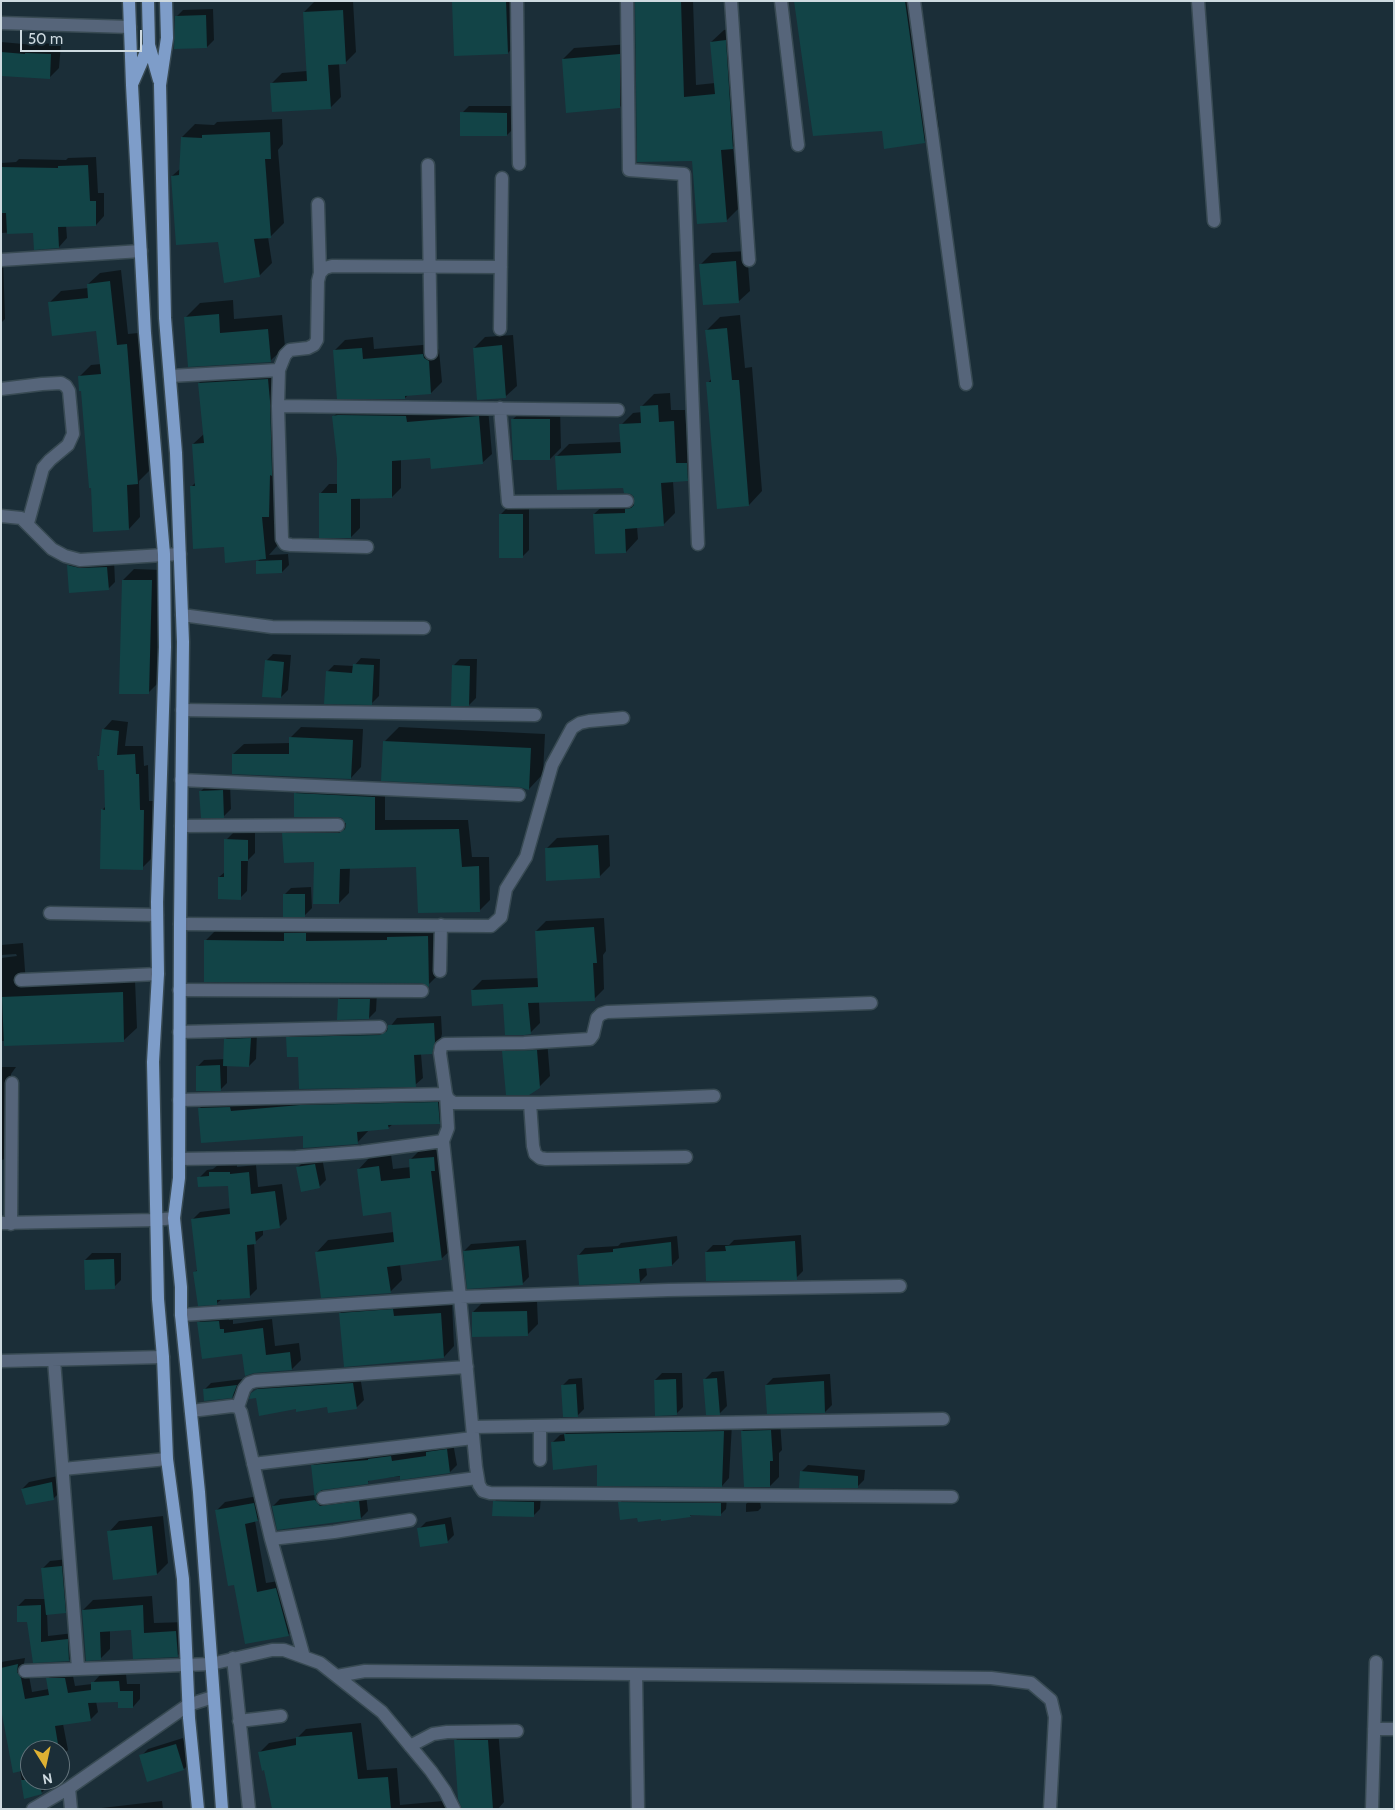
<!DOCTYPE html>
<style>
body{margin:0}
#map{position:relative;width:1395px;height:1810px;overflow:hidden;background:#1b2e38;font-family:Cabin,sans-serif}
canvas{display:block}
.frame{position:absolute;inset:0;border:2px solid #cedae0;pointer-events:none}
.north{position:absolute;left:20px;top:1740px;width:50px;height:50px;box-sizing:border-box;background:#1b2e38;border:1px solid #63737b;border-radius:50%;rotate:170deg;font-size:14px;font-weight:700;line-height:20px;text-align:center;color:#cedae0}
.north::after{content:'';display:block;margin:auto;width:18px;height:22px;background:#deb133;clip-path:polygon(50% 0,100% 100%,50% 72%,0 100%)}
.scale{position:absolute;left:20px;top:30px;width:122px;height:22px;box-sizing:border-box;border:2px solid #cedae0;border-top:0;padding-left:6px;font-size:15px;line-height:18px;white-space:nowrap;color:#cedae0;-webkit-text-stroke:4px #1b2e38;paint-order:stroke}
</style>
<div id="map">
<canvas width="1395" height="1810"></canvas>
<div class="frame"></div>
<div class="north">N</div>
<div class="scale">50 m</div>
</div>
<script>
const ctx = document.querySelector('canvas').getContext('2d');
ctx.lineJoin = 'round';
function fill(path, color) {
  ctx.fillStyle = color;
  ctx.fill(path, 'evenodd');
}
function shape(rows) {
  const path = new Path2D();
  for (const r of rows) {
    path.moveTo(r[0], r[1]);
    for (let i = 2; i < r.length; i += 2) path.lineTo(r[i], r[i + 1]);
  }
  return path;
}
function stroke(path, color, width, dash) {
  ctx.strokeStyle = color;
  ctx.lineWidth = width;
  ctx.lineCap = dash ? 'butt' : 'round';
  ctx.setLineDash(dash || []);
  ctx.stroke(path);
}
const shadow = shape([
 [315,1,353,1,356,52,345,63,339,63,341,97,330,108,271,84,282,73,307,71,304,12],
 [454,1,516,1,518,42,508,53],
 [636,1,693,1,696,85,715,83,711,42,724,30,738,28,745,135,733,147,739,208,726,221,693,160],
 [795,1,921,1,939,127,924,142,883,130],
 [213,9,214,40,207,47,176,17,183,10],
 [1,42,35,45,36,43,61,44,59,68,49,78,1,74],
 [630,44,630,96,620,107,563,59,574,48],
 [469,106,514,106,514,128,507,135,462,113],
 [282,119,283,144,278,150,284,223,271,236,268,237,272,263,259,276,219,241,172,176,181,168,182,137,195,124,214,125,217,122],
 [96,157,98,193,104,193,104,216,96,225,66,225,67,238,59,247,34,231,1,233,1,163,16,162,19,159,66,160,68,158],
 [747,251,750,291,739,301,701,264,712,253],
 [1,257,3,257,5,319,1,323],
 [121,270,128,334,138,333,149,471,139,481,140,517,129,529,92,487,82,389,79,377,91,365,101,364,97,330,49,303,61,291,88,288,88,284,100,273],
 [233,300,234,319,282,315,285,347,270,361,186,317,200,303],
 [740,315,745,368,752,367,762,491,749,505,718,507,708,383,712,378,707,330,720,317],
 [513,335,517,386,506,396,474,348,485,337],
 [373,337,374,349,434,344,439,350,442,382,431,393,408,395,405,398,334,351,345,340],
 [279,368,281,504,274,511,277,546,269,555,288,554,289,565,282,572,257,562,260,559,225,546,191,487,196,482,193,444,205,433,199,383,211,371],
 [670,393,671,410,685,410,688,452,699,451,699,468,687,480,673,481,675,513,663,525,637,527,638,539,626,552,594,514,607,502,635,501,635,497,624,486,557,456,569,444,621,442,621,425,633,413,642,412,642,406,654,394],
 [343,407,488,408,492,454,482,463,431,456,401,459,401,488,392,497,360,497,360,528,351,537,320,494,329,484,338,484,338,459,333,417],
 [560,408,561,448,550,459,513,419,524,409],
 [507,508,529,508,529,550,522,557,500,515],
 [75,559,114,560,115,582,108,589,69,566],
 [134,569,162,570,159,682,148,693,123,580],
 [273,654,291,655,288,690,281,697,266,661],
 [361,658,380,659,379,696,372,703,327,672,334,665,354,666],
 [460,659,477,659,476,698,469,705,453,666],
 [112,720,128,722,125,746,143,746,144,766,148,765,149,801,153,801,151,859,142,868,102,810,107,805,105,769,98,756,100,754,103,730],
 [301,727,363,729,361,767,351,778,233,754,244,744,290,743,290,738],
 [399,727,545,734,543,774,529,789,384,742],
 [305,783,385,787,385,820,468,820,472,857,489,857,490,900,480,910,418,866,350,867,349,893,339,903,315,861,284,834,294,824,347,823,343,817,295,794],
 [208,784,230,784,231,809,224,816,201,791],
 [233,833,255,833,255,853,248,860,247,891,240,898,219,877,225,872,226,840],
 [609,835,610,866,599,877,546,849,557,838],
 [311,887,312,908,305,915,284,895,291,888],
 [604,918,606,951,603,955,604,989,594,999,539,1002,540,1023,530,1033,504,1003,472,990,482,980,539,978,536,931,546,921],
 [439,925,440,973,428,985,422,982,205,941,217,929],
 [23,943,26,984,135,980,137,1028,124,1040,1,1041,1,958,17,956,16,954,1,955,1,945],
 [346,992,377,992,376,1011,369,1018,339,999],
 [441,1016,442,1034,439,1045,431,1053,421,1054,423,1078,415,1085,300,1055,288,1038,295,1030,389,1028,397,1018],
 [232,1032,257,1032,256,1059,249,1066,227,1065,227,1083,220,1090,197,1067,204,1060,225,1059,225,1040],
 [547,1040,550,1076,539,1087,504,1052,514,1041],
 [1,1067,16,1067,11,1074,11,1152,3,1160,1,1159],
 [450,1091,451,1111,439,1123,393,1124,388,1128,369,1130,357,1143,304,1135,200,1108,211,1096],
 [446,1146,454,1247,441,1259,400,1264,402,1280,390,1292,316,1253,328,1240,394,1232,392,1211,358,1170,370,1157,391,1154,393,1169,411,1167,411,1159,423,1147],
 [322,1157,326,1180,319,1187,297,1168,304,1161],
 [237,1164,237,1167,256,1165,258,1187,282,1184,287,1219,279,1227,263,1229,263,1235,254,1243,257,1289,249,1297,222,1299,217,1303,195,1272,198,1269,192,1220,200,1212,231,1208,229,1185,199,1178,207,1170,213,1169,218,1165],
 [801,1235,803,1271,796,1278,706,1252,713,1245,729,1245,734,1240],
 [677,1236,679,1258,672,1265,646,1267,647,1275,640,1282,578,1256,585,1248,618,1246,621,1243],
 [526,1240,529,1277,522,1284,464,1251,471,1244],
 [92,1253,121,1253,121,1280,114,1287,85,1260],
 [484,1301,537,1301,538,1324,527,1335,473,1312],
 [351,1303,452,1303,454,1346,444,1357,345,1366,340,1313],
 [228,1312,229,1320,233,1320,233,1324,272,1319,275,1346,299,1343,301,1360,292,1369,243,1352,198,1323,208,1313],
 [724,1371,727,1406,720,1413,707,1414,705,1379,712,1372],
 [662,1373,682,1373,683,1407,676,1414,655,1380],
 [830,1374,832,1405,825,1412,766,1385,773,1378],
 [360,1376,364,1400,357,1407,328,1406,297,1408,257,1397,252,1394,260,1386],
 [582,1378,584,1409,577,1416,562,1386,569,1379],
 [243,1379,239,1390,232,1397,204,1390,211,1383],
 [780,1421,782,1450,779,1453,779,1477,770,1486,742,1431,752,1422],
 [732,1424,729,1478,722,1486,598,1464,552,1443,560,1435,565,1434,573,1426],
 [453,1443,457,1465,450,1472,371,1479,367,1483,322,1489,324,1496,366,1495,368,1511,361,1518,273,1506,280,1499,315,1495,312,1466,319,1459,398,1449,399,1454,429,1450,434,1445],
 [808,1465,865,1470,864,1480,857,1487,801,1472],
 [58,1476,60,1492,53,1499,22,1489,29,1482],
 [263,1495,267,1511,258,1520,255,1521,266,1583,285,1580,297,1626,288,1635,235,1584,216,1511,225,1502],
 [501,1495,541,1495,540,1509,533,1516,494,1502],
 [625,1497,727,1498,726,1509,720,1515,692,1514,690,1516,638,1517,620,1503],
 [749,1501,760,1501,761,1508,758,1511,746,1512,746,1504],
 [163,1516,168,1563,157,1574,109,1532,119,1521],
 [451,1517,454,1535,447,1542,419,1529,426,1522],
 [68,1559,72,1605,65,1612,47,1613,48,1636,74,1633,76,1653,69,1660,34,1661,29,1621,18,1606,25,1599,46,1599,43,1568,50,1561],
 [152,1596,154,1623,186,1622,187,1646,177,1656,133,1629,110,1630,110,1649,100,1659,83,1610,93,1600],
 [25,1658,24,1664,28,1670,32,1692,49,1689,48,1679,55,1671,72,1671,75,1686,92,1684,100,1675,126,1674,127,1684,140,1684,140,1699,133,1707,119,1700,96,1701,98,1712,90,1720,63,1724,68,1750,60,1758,60,1750,30,1750,30,1780,48,1780,49,1786,41,1793,25,1797,20,1770,1,1704,1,1662],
 [361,1723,367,1770,397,1768,400,1805,454,1800,458,1809,273,1809,265,1769,260,1752,269,1743,297,1738,306,1729],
 [498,1729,504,1802,498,1809,463,1809,455,1741,466,1730],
 [183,1738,191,1762,184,1769,141,1756,148,1749],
 [162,1801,163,1809,93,1809]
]);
const building = shape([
 [452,1,506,1,508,54,454,56],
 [635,1,681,1,684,97,715,94,710,42,726,40,733,149,721,150,727,222,697,224,692,161,637,162],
 [794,1,905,1,925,143,884,149,882,131,813,136],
 [343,10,346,64,328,65,331,109,272,112,270,83,307,81,303,12],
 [206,15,207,48,174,49,175,16],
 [1,52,25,54,25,53,51,54,50,79,1,76],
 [620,54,620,108,566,113,562,59],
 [460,112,507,113,507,136,460,136],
 [270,132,271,159,265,159,271,238,254,239,260,277,224,283,218,242,176,245,171,176,179,175,181,137,202,138,202,135],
 [88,165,90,201,96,201,96,226,58,227,59,248,34,250,33,233,7,234,6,213,1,213,1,167,58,168,58,166],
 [736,261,739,303,703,305,699,264],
 [110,281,117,345,127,344,138,484,127,485,129,530,93,532,91,488,89,488,81,391,79,391,78,376,101,374,96,331,52,336,48,302,88,298,87,284],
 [219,314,220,333,268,329,271,362,188,367,184,317],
 [727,328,732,380,739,380,749,506,717,509,706,382,711,382,705,330],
 [502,345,506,398,477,400,473,348],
 [362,348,363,359,423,354,424,358,429,361,431,394,405,396,405,399,337,399,333,350],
 [268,379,270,401,272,471,272,476,270,475,269,517,262,517,266,559,225,563,224,547,193,549,190,486,195,486,192,444,204,443,198,383],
 [658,405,659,422,674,421,676,463,687,463,688,481,661,483,664,526,625,529,626,553,595,554,593,514,625,513,625,509,631,508,634,505,634,497,631,494,624,493,623,488,557,490,555,456,621,453,619,424,641,423,640,406],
 [338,415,406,416,407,422,479,416,483,464,431,469,430,458,392,461,392,498,351,499,351,538,319,538,319,493,337,493,337,459,332,416],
 [511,419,550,419,550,460,513,460],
 [499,514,523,514,523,558,499,558],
 [282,560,282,573,256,574,256,561],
 [67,565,80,568,107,567,109,590,69,593],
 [122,580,152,580,149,694,119,694],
 [265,660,284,662,281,698,262,697],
 [353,664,374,665,372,705,324,704,326,671,352,673],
 [452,665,470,666,469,706,451,706],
 [102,729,119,731,117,755,135,754,136,774,139,774,140,810,144,810,143,870,100,869,101,809,105,810,104,770,98,770,97,756,99,756],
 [289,737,353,740,351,779,232,774,232,754,289,754],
 [383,741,531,748,529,790,519,787,381,781],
 [223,790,224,818,201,818,199,791],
 [294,793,375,797,375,830,459,829,462,867,479,866,480,912,418,913,416,867,340,869,339,904,313,904,314,862,284,863,282,833,339,833,345,829,346,824,342,818,338,817,294,817],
 [224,839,248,840,248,861,241,861,241,900,218,899,218,877,224,877],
 [598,845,600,878,546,881,545,848],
 [283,894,305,894,305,917,283,917],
 [594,927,597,963,593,963,595,1001,528,1003,531,1034,524,1035,505,1035,503,1004,472,1006,471,990,538,987,535,931],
 [284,933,306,933,306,941,387,940,387,937,428,936,429,987,422,983,204,982,204,940,284,941],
 [123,992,124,1042,4,1046,2,997],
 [338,999,370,999,369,1019,337,1020],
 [434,1023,435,1042,432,1054,414,1055,416,1087,299,1089,298,1057,287,1057,286,1037,380,1035,387,1031,388,1025],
 [251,1038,249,1067,223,1066,224,1039],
 [537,1050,540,1088,529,1095,506,1095,502,1051],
 [220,1065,221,1091,196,1091,196,1066],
 [438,1102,440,1124,388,1125,389,1129,357,1132,358,1144,303,1148,303,1136,201,1143,198,1108,230,1107,231,1111,300,1105],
 [434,1157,435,1171,431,1171,442,1260,387,1267,391,1293,321,1298,315,1252,394,1242,391,1212,363,1216,357,1169,379,1166,381,1181,410,1178,409,1159],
 [315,1164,320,1188,301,1192,296,1167],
 [209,1172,230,1172,230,1174,249,1172,251,1194,275,1191,280,1228,255,1232,256,1244,247,1245,250,1298,217,1300,217,1305,198,1306,193,1272,197,1271,191,1219,230,1214,228,1186,198,1187,197,1177,209,1176],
 [795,1241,797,1280,706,1281,705,1252,726,1251,725,1246],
 [671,1242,672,1266,639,1269,640,1283,579,1285,577,1255,613,1252,613,1249],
 [519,1246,523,1285,467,1289,463,1251],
 [114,1259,115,1289,85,1290,84,1260],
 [393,1309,394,1316,441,1313,444,1358,344,1367,339,1313],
 [527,1311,528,1336,472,1337,472,1312],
 [219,1321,220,1329,224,1329,224,1333,263,1328,266,1355,290,1352,292,1370,254,1373,245,1376,242,1354,202,1359,197,1322],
 [717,1378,720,1415,706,1415,703,1379],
 [676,1379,677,1415,655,1416,654,1380],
 [824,1381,825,1413,767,1414,765,1385],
 [353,1383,357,1409,328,1413,327,1407,296,1412,296,1409,259,1416,256,1398,249,1399,251,1393,257,1389],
 [576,1384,578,1417,563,1417,561,1385],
 [237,1385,232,1398,204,1401,203,1389],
 [771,1430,773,1461,770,1461,770,1487,744,1487,741,1431],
 [724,1431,722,1487,597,1486,597,1465,553,1470,551,1442,565,1441,564,1434],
 [447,1449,450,1473,400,1480,400,1476,368,1481,368,1484,322,1490,316,1494,315,1500,320,1506,359,1501,361,1519,277,1530,272,1506,315,1500,311,1465,368,1460,368,1459,391,1456,392,1461,426,1456,426,1452],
 [800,1471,858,1476,858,1488,799,1488],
 [52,1482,54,1500,26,1505,21,1489],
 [493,1501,534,1502,534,1517,492,1516],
 [618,1502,721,1503,721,1516,690,1515,691,1517,661,1521,661,1519,638,1522,637,1518,620,1520],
 [254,1503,258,1521,245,1524,257,1592,276,1588,289,1636,245,1644,234,1585,228,1586,215,1510],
 [445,1524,448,1543,420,1547,417,1528],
 [152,1526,157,1575,113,1580,107,1531],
 [62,1566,66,1613,46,1615,41,1568],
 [41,1605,41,1642,68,1639,69,1661,33,1663,27,1622,17,1622,17,1606],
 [143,1605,144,1633,176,1631,178,1657,133,1659,131,1630,100,1632,101,1660,86,1661,82,1610],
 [18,1664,17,1672,21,1678,25,1699,49,1695,46,1678,65,1678,68,1693,91,1690,91,1682,119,1681,120,1691,133,1691,133,1708,118,1708,118,1702,88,1703,91,1721,55,1726,59,1750,30,1750,30,1769,13,1773,1,1709,1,1668],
 [352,1732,358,1779,388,1777,391,1809,272,1809,264,1770,262,1771,258,1752,296,1745,296,1737],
 [454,1740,488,1740,493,1809,462,1809,458,1799],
 [176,1744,184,1770,147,1782,139,1755],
 [21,1780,39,1780,42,1794,24,1799]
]);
const minor = shape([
 [517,1,519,164],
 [627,1,629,170,684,174,698,544],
 [731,1,749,260],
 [781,1,798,145],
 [914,1,966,384],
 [1198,1,1214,221],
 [1,23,130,27],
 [428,165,431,353],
 [318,204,320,273],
 [1,260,141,251],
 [500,329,502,178],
 [279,370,285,355,290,350,308,348,314,345,317,340,318,281,320,273,325,268,332,266,501,267],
 [170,376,279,370,278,406,618,410],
 [1,389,42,384,61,383,66,386,69,391,73,434,68,445,50,460,43,468,28,523],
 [278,406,282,539,285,544,291,545,367,547],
 [500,408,508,502,627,501],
 [1,516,21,518,52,549,65,556,80,560,180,554],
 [182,615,272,627,424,628],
 [182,710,535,715],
 [181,780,519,795],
 [181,826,338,825],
 [50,913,157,915],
 [180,924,491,926,501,917,506,889,526,857,552,765,572,728,580,723,589,721,623,718],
 [440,971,441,925],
 [21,980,158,974],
 [179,990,422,991],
 [179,1032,380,1027],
 [714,1096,540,1103,454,1103,448,1099,446,1094,440,1053,441,1047,445,1044,524,1043,590,1039,593,1035,597,1018,601,1014,607,1012,871,1003],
 [530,1103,533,1146,535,1154,540,1158,546,1159,686,1157],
 [443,1141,460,1297,476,1467,479,1485,483,1491,490,1493,952,1497],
 [179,1159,296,1157,362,1152,443,1141,448,1128,446,1094,179,1100],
 [1,1223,155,1220,174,1218],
 [11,1224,12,1083],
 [181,1315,460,1297,668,1290,900,1286],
 [54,1360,78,1668],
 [1,1361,163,1357],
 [238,1407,244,1389,249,1383,255,1381,467,1367],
 [191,1411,232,1406,238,1407,241,1412,271,1539,304,1657],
 [540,1426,540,1460],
 [473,1427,943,1419],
 [253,1464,473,1438],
 [63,1469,167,1459],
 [323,1498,477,1478],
 [271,1539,334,1532,410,1520],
 [233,1658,249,1809],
 [25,1671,211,1664,272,1650,284,1650,320,1663,382,1712,431,1771,445,1791,454,1809],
 [636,1675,638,1809],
 [337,1676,365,1671,991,1678,1031,1683,1051,1700,1055,1717,1050,1809],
 [239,1721,281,1716],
 [1374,1729,1394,1729],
 [410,1746,433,1734,447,1732,517,1731],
 [69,1788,71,1809],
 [33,1809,69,1788,188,1705,213,1697],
 [1372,1809,1376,1662]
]);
const major = shape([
 [129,1,132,85,145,333,164,554,165,647,157,902,158,974,153,1062,158,1299,163,1357,167,1459,183,1579,189,1718,198,1809],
 [148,1,149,45,159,80],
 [166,1,167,38,160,85,165,318,176,453,183,642,180,924,179,1178,174,1218,181,1287,181,1315,199,1492,222,1809],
 [133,82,149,45]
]);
fill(shadow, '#0007');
fill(building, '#124447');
stroke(minor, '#384a53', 15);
stroke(major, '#384a53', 15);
stroke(minor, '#56657a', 12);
stroke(major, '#7e9dc9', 12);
</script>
